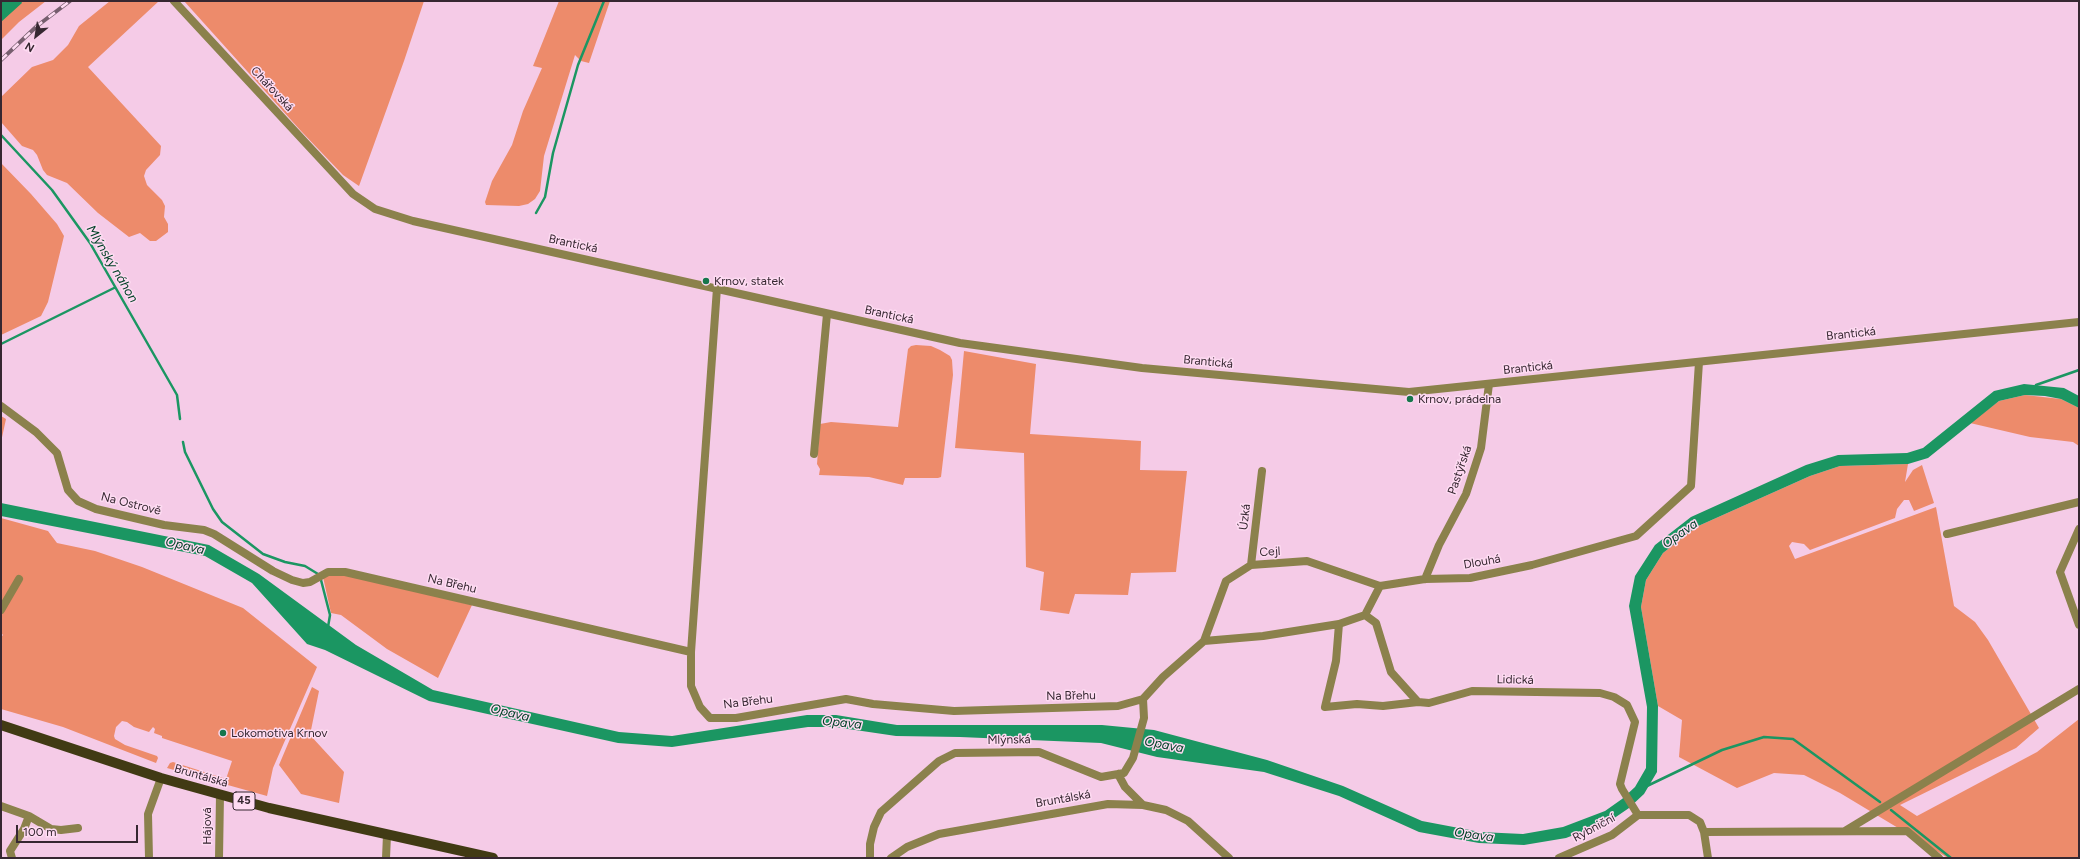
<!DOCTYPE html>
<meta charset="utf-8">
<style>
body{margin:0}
#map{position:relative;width:2080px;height:859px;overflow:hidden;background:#f5cbe7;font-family:Figtree,sans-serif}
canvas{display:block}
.frame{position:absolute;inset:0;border:2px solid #362731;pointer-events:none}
.north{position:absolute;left:16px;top:16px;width:40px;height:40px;-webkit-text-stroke:3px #fedbf2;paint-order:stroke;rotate:210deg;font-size:11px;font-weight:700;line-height:16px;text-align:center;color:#362731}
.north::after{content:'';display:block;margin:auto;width:14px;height:18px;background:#362731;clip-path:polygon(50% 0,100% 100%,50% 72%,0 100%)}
.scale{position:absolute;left:16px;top:825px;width:122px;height:18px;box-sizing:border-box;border:2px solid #362731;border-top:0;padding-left:5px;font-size:12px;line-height:14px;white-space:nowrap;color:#362731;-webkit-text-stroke:3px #fedbf2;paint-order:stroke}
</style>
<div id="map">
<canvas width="2080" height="859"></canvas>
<div class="frame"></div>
<div class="north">N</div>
<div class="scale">100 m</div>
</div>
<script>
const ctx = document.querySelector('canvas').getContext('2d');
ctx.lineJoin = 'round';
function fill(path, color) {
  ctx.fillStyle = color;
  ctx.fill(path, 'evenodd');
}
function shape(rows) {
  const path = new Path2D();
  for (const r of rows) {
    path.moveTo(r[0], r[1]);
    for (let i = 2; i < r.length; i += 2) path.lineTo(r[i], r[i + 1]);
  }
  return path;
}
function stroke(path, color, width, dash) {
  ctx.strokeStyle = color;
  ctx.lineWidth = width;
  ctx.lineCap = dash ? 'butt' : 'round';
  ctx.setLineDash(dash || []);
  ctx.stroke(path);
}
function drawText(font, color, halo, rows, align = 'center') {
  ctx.font = font + ' Figtree,sans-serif';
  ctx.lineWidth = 3;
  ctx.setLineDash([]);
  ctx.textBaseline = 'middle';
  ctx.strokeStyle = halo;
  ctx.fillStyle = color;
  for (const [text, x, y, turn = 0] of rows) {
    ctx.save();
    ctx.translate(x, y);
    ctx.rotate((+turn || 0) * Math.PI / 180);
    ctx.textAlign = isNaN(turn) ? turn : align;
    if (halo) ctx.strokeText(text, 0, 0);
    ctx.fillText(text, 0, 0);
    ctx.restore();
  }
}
const green = shape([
 [1,1,46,1,19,22,1,40],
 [110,1,159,1,88,67,161,146,160,155,146,170,144,176,147,185,162,200,165,206,164,217,168,224,168,232,156,241,150,241,140,233,129,237,98,213,67,183,47,175,43,170,37,155,33,150,22,146,1,122,1,97,32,67,53,60,68,45,79,26],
 [184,1,424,1,404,61,359,186,343,175,301,131],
 [559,1,610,1,589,63,581,61,575,55,544,156,540,191,535,199,528,204,519,206,486,205,485,202,492,181,512,145,523,111,542,68,533,66],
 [1,163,31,194,57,224,64,236,48,302,41,316,1,335],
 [916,345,931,346,940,350,950,356,952,360,953,375,941,477,938,478,905,478,903,485,869,477,819,475,820,469,817,464,820,424,831,422,898,427,908,349,911,346],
 [964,351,1036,364,1030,434,1141,441,1140,470,1187,471,1176,572,1131,573,1128,595,1075,594,1069,614,1040,610,1044,572,1026,567,1024,453,955,448],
 [2025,395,2061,399,2079,408,2079,446,2073,442,2030,437,1970,423,1999,401],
 [1,416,6,419,1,442],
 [1908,464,1905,482,1913,470,1922,465,1934,503,1914,511,1909,500,1904,500,1897,509,1895,518,1810,550,1804,544,1792,542,1789,546,1795,559,1936,507,1954,606,1975,622,1988,640,2039,728,2016,748,1900,805,1917,816,2037,752,2079,719,2079,858,1948,858,1840,793,1804,775,1774,773,1737,788,1679,757,1682,720,1658,706,1641,607,1646,580,1663,553,1696,527,1810,476,1840,466],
 [1,518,48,531,57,543,95,551,142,567,243,608,317,667,273,768,267,796,167,768,170,763,173,762,226,779,232,761,162,738,162,736,154,733,155,729,153,727,149,732,134,727,127,722,122,721,116,727,114,736,115,739,125,745,157,756,158,758,156,763,63,727,1,709,1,637,3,635,1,633],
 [329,574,343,574,472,605,438,678,387,649,341,615,331,613,323,577],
 [312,687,319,691,310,735,344,772,339,803,301,794,279,765]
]);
const water = shape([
 [1,1,21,1,22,3,1,22],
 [2024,384,2064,388,2079,396,2079,408,2061,399,2045,396,2025,395,1999,401,1928,458,1908,464,1840,466,1810,476,1696,527,1663,553,1646,580,1641,607,1658,706,1657,772,1644,794,1629,808,1610,821,1566,838,1524,845,1479,843,1419,832,1339,796,1264,772,1157,757,1101,743,960,737,896,736,835,727,808,727,672,747,618,743,429,701,325,650,307,644,252,583,205,556,1,516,1,503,209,545,259,574,356,645,433,690,619,732,672,736,807,715,836,715,897,725,1102,725,1154,730,1267,760,1343,786,1422,821,1480,832,1523,834,1563,827,1605,811,1622,799,1635,787,1646,768,1647,707,1629,606,1635,576,1655,545,1691,517,1806,465,1838,455,1907,453,1923,448,1994,391]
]);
const stream = shape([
 [1,135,52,190,90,243,177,395,180,419],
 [536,213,545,197,553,153,578,65,604,1],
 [1,344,114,288],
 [2036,385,2079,370],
 [183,442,185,452,213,509,222,522,263,554,285,562,305,566,318,574,321,580,330,615,328,627],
 [1647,786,1722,750,1764,737,1793,739,1880,802],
 [1891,810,1951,858]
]);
const minor = shape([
 [1,406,36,432,57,453,68,490,78,501,96,509,164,525,204,530,214,534,273,571,292,580,303,583,310,582,328,572,345,572,691,652,691,686,700,707,710,718,736,718,846,699,873,704,954,711,1118,706,1143,699,1163,677,1204,641,1263,636,1339,624,1365,615,1380,586,1425,579,1470,578,1532,565,1636,536,1691,486,1699,362],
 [814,454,827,314],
 [2079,529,2060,572,2079,625],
 [1947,534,2079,502],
 [1251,565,1262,471],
 [1425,579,1439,545,1466,494,1481,448,1489,384],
 [1,610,19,579],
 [1365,615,1376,623,1391,672,1418,702,1429,703,1472,691,1600,693,1614,697,1627,705,1635,722,1620,784,1622,789,1638,815,1689,815,1700,822,1704,832,1708,858],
 [1339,624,1336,661,1325,707,1357,704,1383,706,1418,702],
 [1204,641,1226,581,1251,565,1307,561,1380,586],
 [691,652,717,288],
 [1118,774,1125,787,1143,805],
 [1,806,29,816,51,829,61,830,78,828],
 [1845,831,2079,689],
 [1704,832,1907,831,1939,858],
 [12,858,10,851,24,829,29,816],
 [149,858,148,814,161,778],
 [219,858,220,795],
 [386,858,387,835],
 [870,858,870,844,874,827,881,812,939,761,955,753,1039,752,1101,777,1124,773,1133,758,1144,718,1143,699],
 [891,858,907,847,939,834,1108,804,1143,805,1166,810,1188,821,1229,858],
 [1559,858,1612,835,1638,815]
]);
const tertiary = shape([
 [174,1,353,194,375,209,413,221,960,343,1142,368,1409,392,2079,322]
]);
const primary = shape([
 [1,725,161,778,269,808,493,858]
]);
const rail = shape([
 [1,60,37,26,70,1]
]);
const markers = [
 [706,281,4,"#16764c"],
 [1410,399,4,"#16764c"],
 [223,733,4,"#16764c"]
];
const shields = [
 [244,801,22]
];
const shieldNames = [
 ["45",244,801]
];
const streetNames = [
 ["Chářovská",272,89,47],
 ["Brantická",573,244,12],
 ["Brantická",889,315,12],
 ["Brantická",1851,334,-6],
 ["Brantická",1208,362,5],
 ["Brantická",1528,368,-6],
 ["Pastýřská",1460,470,-71],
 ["Na Ostrově",131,504,14],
 ["Úzká",1245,517,-83],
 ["Cejl",1270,552,-4],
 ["Dlouhá",1482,562,-10],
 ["Na Břehu",452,584,13],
 ["Lidická",1515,680,1],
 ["Na Břehu",1071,696,-1],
 ["Na Břehu",748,702,-7],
 ["Mlýnská",1009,740,-1],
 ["Bruntálská",201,776,16],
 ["Bruntálská",1063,799,-10],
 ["Hájová",207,826,-90],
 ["Rybniční",1594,828,-28]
];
const poiNames = [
 ["Krnov, statek",714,281],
 ["Krnov, prádelna",1418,399],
 ["Lokomotiva Krnov",231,733]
];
const waterNames = [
 ["Mlýnský náhon",112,264,59],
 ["Opava",1680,534,-35],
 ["Opava",185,546,13],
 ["Opava",510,713,13],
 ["Opava",842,723,6],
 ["Opava",1164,745,11],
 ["Opava",1474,835,8]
];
fill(green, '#ed8b6b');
fill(water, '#1b9662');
stroke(stream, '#1b9662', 2.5);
stroke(minor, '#8b814c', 8);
stroke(tertiary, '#8b814c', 8);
stroke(primary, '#413a14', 10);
stroke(rail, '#765e6e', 4);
stroke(rail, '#fedbf2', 2.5, [8]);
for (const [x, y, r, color] of markers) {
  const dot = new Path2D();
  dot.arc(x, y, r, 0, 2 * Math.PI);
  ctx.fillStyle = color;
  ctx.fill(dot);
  stroke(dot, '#fedbf2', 1.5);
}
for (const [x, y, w] of shields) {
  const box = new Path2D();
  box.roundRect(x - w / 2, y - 9, w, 18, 3);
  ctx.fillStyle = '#fedbf2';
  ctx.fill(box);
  stroke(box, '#362731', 1);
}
drawText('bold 11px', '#362731', null, shieldNames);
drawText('12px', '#362731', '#fedbf2', streetNames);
drawText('12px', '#362731', '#fedbf2', poiNames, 'left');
drawText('italic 13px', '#004126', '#fedbf2', waterNames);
</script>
